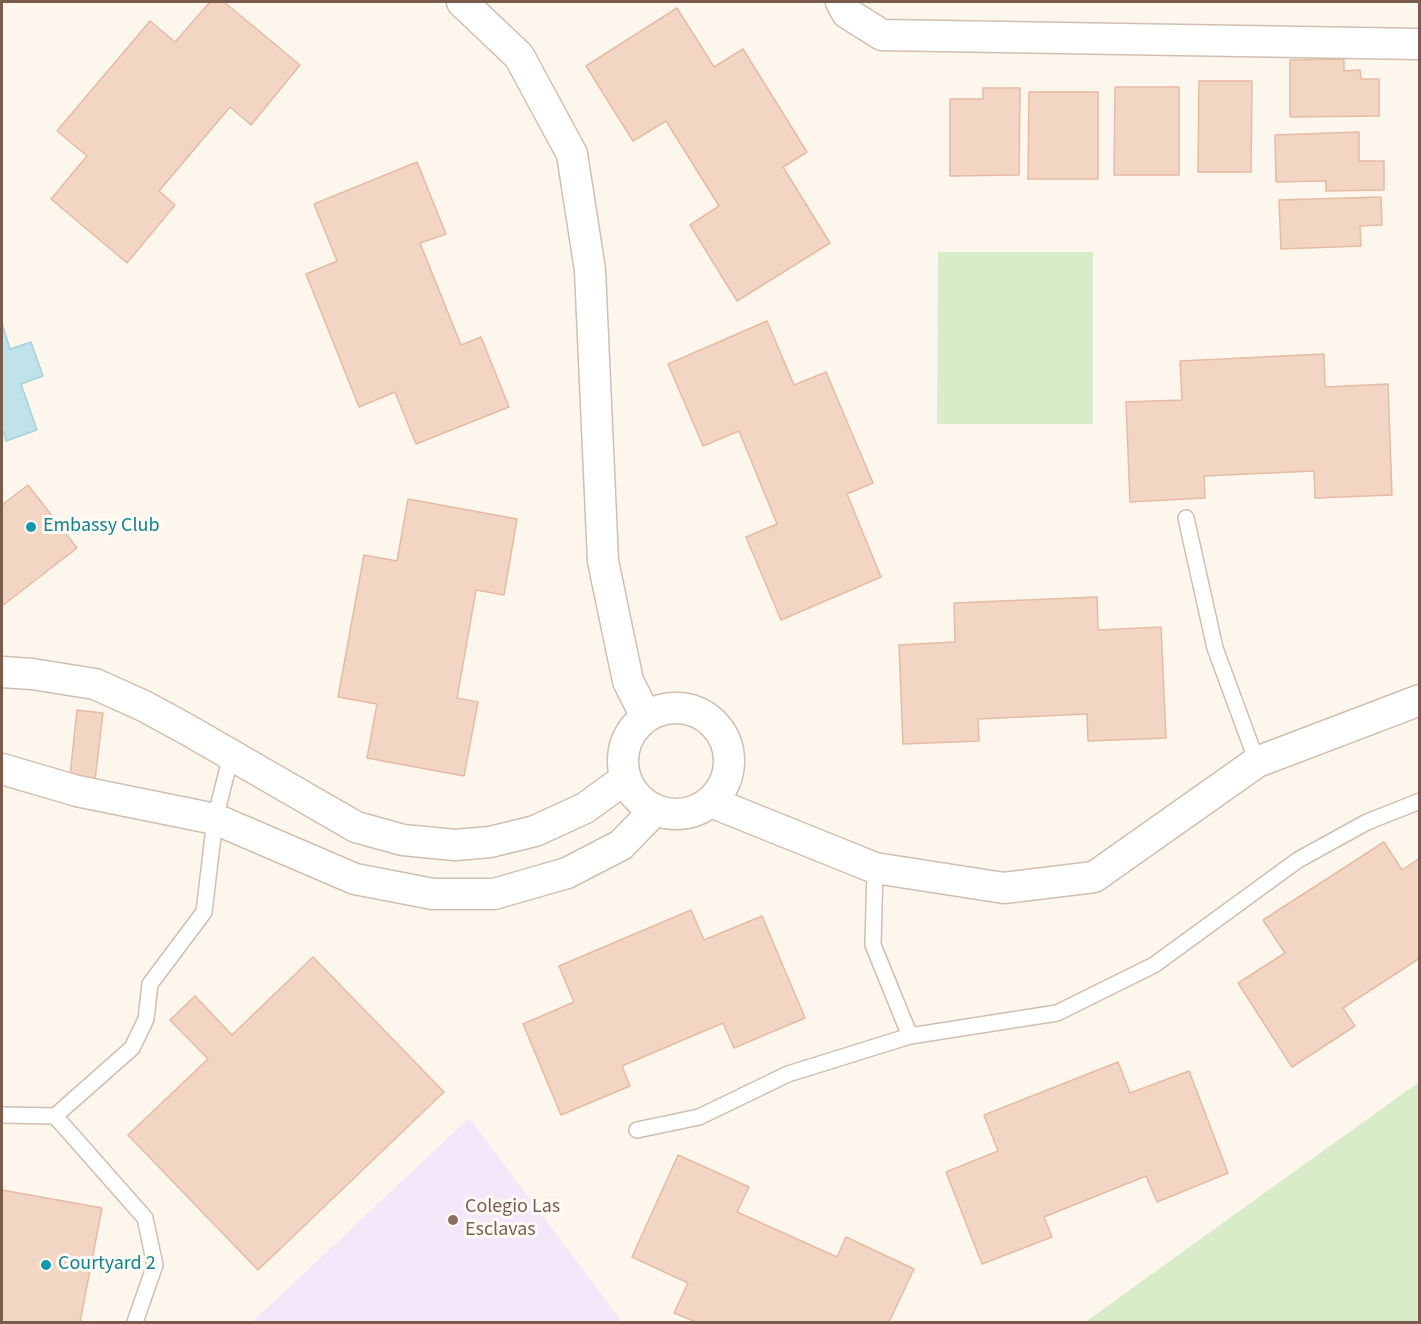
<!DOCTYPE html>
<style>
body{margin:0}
#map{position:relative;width:1421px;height:1324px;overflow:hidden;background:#fdf6ec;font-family:"Source Sans 3",sans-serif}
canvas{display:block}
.frame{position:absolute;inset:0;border:3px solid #7a5c4d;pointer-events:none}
</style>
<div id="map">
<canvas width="1421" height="1324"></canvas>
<div class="frame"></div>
</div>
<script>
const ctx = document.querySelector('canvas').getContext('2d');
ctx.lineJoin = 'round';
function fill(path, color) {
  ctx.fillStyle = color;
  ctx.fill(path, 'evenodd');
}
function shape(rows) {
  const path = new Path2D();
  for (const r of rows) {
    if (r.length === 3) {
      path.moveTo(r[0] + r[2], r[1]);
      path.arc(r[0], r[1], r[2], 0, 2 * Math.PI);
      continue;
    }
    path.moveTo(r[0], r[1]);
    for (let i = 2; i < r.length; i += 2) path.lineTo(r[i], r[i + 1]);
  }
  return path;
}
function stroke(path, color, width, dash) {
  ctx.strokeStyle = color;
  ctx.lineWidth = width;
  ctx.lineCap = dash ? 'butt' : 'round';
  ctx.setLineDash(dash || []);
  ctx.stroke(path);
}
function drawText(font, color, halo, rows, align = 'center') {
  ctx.font = font + ' "Source Sans 3",sans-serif';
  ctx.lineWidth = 6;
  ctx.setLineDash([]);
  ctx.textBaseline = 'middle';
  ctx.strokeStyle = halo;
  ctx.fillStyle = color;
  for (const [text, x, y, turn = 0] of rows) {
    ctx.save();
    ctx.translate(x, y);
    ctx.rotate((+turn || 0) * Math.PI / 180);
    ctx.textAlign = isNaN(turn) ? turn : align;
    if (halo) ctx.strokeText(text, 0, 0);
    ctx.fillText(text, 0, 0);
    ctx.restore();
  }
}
const education = shape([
 [469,1118,622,1322,252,1322]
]);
const green = shape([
 [938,252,1093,252,1093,424,937,424],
 [1419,1082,1419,1322,1085,1322]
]);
const water = shape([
 [2,323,10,349,31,342,43,376,21,384,37,430,6,441,2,427,2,323]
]);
const building = shape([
 [210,2,224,2,300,65,251,125,230,107,159,191,175,205,127,263,51,199,87,156,57,131,150,21,175,42,210,2],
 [677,8,714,67,743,49,807,152,783,167,830,243,737,301,690,225,719,206,666,121,633,141,586,66,677,8],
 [1344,59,1344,71,1360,70,1361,79,1379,79,1379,116,1290,117,1290,60,1344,59],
 [1199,81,1252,81,1251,172,1198,172,1199,81],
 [1115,87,1179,87,1179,175,1114,175,1115,87],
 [983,88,1020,88,1019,175,950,176,950,99,983,99,983,88],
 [1029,92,1098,92,1098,179,1028,179,1029,92],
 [1359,132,1359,161,1384,161,1384,190,1326,191,1326,181,1276,182,1275,135,1359,132],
 [417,162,446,234,420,243,461,345,481,337,509,407,416,444,395,392,359,407,306,274,337,261,314,204,417,162],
 [1381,197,1382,225,1360,226,1361,246,1281,249,1279,200,1381,197],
 [767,321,794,385,826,372,873,483,847,494,881,577,781,620,746,537,777,524,739,431,703,446,668,364,767,321],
 [1324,354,1325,387,1388,384,1392,495,1315,498,1314,471,1204,476,1205,498,1130,502,1126,402,1182,400,1180,361,1324,354],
 [28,485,77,548,2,606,2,505,28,485],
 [408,499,517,519,504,595,476,590,457,698,478,702,464,776,367,758,377,704,338,697,364,555,397,561,408,499],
 [1097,597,1098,630,1161,627,1166,738,1088,741,1087,714,978,719,979,741,903,744,899,645,955,642,954,603,1097,597],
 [77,710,103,713,94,788,69,785,77,710],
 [1384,842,1402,870,1420,858,1420,958,1343,1008,1355,1026,1292,1067,1238,983,1285,953,1263,920,1384,842],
 [691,910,704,940,762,916,805,1018,734,1048,723,1023,622,1066,630,1086,561,1115,523,1024,574,1002,559,966,691,910],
 [313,957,444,1092,258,1270,128,1135,208,1059,170,1020,195,996,232,1035,313,957],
 [1118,1062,1130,1093,1189,1071,1228,1173,1157,1202,1146,1176,1044,1217,1052,1237,982,1264,946,1172,998,1151,984,1115,1118,1062],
 [678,1155,749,1187,737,1212,837,1257,846,1237,914,1269,889,1322,696,1322,674,1313,688,1283,632,1257,678,1155],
 [2,1190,102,1208,80,1322,2,1322,2,1190]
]);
const lane = shape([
 [1186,518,1215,648,1257,762],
 [875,868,873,945,910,1036],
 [2,1115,55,1116,132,1048,146,1019,150,984,204,912,215,819,231,755],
 [55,1116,145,1218,155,1265,135,1322],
 [637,1130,699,1117,788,1074,910,1036,1057,1013,1154,965,1298,860,1367,822,1420,801]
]);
const street = shape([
 [462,2,519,56,572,154,590,270,603,561,628,681,646,717],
 [841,2,847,13,882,35,1420,44],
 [2,672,32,674,95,684,144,706,188,730,356,827,403,840,455,845,490,842,535,831,585,808,625,779],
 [676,761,53],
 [2,769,77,791,215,819,355,879,433,894,494,894,567,873,621,845,655,810],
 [711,802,875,868,1004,888,1094,877,1257,762,1420,700]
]);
const markers = [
 [31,527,6,"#0f9aa8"],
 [453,1220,6,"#8d6e63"],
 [46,1265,6,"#0f9aa8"]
];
const cultureNames = [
 ["Embassy Club",43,527],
 ["Courtyard 2",58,1265]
];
const educationNames = [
 ["Colegio Las",465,1208],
 ["Esclavas",465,1231]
];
fill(education, '#f3e8fa');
fill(green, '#d8ecc9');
fill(water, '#bfe3e8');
stroke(water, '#a5d3da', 1.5);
fill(building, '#f3d5c3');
stroke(building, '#e6bba3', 1.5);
stroke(lane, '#d1beb0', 18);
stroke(street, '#d1beb0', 33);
stroke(lane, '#fff', 15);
stroke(street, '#fff', 30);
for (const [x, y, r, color] of markers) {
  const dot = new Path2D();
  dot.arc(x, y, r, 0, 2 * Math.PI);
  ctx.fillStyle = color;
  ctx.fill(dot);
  stroke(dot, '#fffaf3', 2);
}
drawText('20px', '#0d838f', '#fffaf3', cultureNames, 'left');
drawText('20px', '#785e54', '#fffaf3', educationNames, 'left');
</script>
